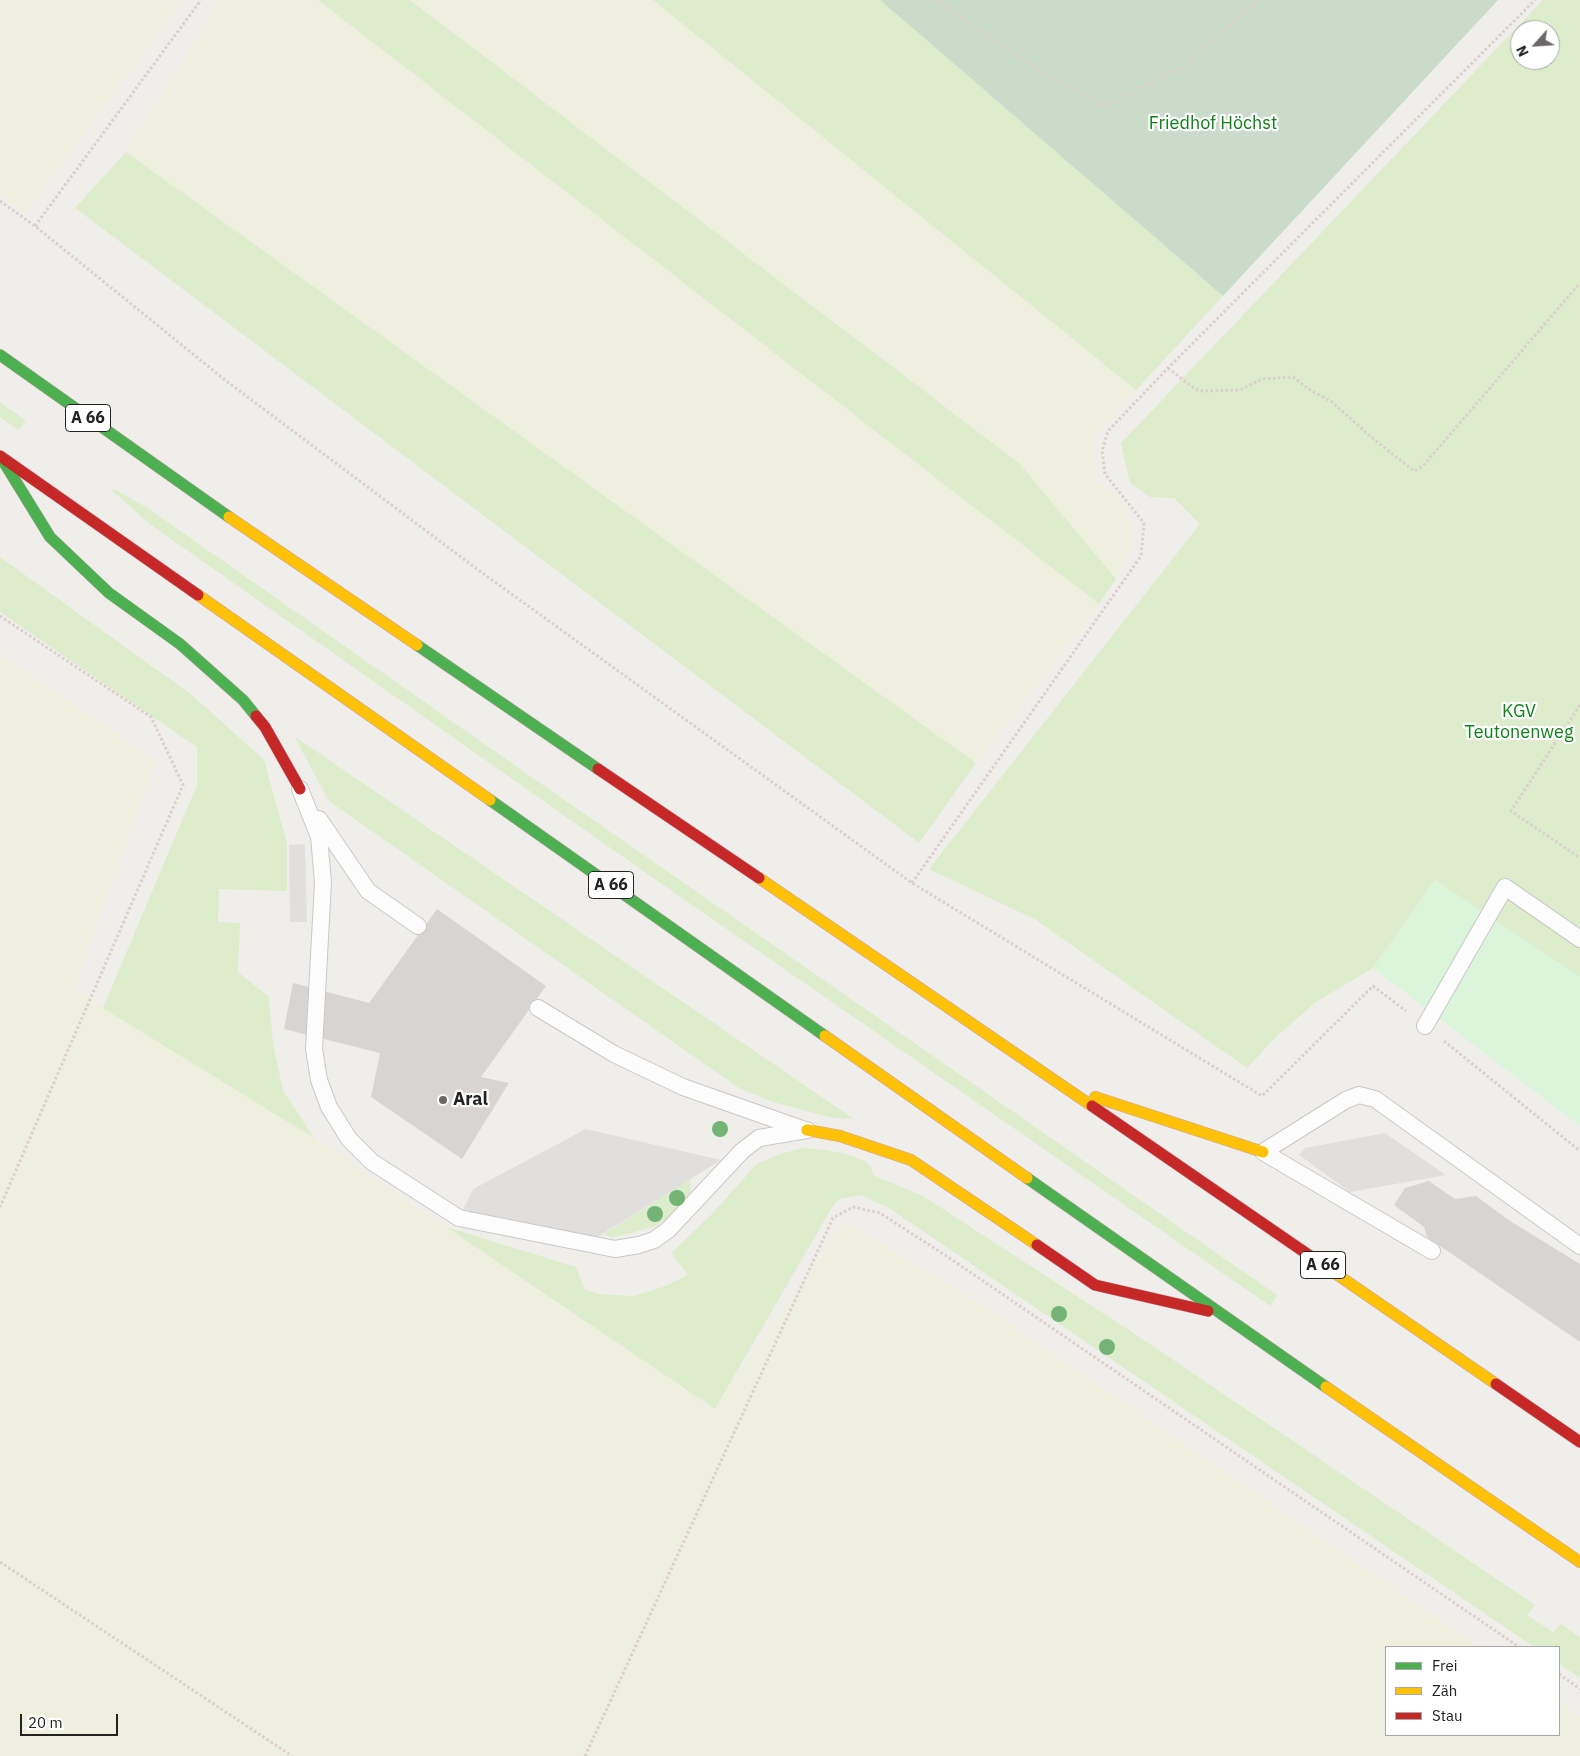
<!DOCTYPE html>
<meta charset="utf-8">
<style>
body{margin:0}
#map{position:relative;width:1580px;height:1756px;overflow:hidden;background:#f0eeeb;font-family:"IBM Plex Sans",sans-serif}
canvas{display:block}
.legend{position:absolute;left:1385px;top:1646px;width:175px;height:90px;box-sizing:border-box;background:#fff;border:1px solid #a7a7a7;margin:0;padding:6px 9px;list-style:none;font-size:15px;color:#222}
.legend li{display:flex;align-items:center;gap:10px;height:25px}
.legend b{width:25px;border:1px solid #a7a7a7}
.north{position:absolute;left:1510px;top:20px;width:50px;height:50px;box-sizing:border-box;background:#fff;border:1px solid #a7a7a7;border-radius:50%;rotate:244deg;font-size:14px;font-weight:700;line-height:20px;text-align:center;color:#222}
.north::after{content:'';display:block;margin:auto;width:18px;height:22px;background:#6a6968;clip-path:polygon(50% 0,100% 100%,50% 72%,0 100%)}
.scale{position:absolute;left:20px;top:1714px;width:98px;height:22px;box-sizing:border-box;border:2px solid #222;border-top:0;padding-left:6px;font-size:15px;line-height:18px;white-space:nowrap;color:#222;-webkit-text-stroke:4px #fff;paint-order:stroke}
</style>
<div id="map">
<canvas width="1580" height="1756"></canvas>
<ul class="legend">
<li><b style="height:6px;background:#4caf50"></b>Frei</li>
<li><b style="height:6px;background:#ffc107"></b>Zäh</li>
<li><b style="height:6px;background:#c62828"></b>Stau</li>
</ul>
<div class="north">N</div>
<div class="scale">20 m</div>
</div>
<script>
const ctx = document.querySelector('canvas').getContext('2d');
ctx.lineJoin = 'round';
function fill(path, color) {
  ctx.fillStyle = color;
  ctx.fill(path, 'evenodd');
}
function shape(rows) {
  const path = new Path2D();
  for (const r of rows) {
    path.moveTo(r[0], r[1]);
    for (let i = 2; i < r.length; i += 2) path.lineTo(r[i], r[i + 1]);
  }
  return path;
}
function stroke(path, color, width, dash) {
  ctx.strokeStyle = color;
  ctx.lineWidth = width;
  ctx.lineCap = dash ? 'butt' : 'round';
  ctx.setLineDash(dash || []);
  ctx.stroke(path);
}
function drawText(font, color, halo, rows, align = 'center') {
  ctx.font = font + ' "IBM Plex Sans",sans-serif';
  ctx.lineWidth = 4.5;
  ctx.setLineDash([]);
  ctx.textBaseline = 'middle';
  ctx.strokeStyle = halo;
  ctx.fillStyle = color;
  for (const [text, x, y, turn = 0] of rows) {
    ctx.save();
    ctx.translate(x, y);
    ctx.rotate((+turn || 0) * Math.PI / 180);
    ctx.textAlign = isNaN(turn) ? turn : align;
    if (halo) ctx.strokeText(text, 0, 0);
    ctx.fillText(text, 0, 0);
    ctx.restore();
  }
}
const farmland = shape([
 [0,0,183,0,24,213,0,194],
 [221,0,318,0,1099,604,976,763,126,152],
 [410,0,653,0,1136,390,1093,437,1093,479,1116,497,1128,510,1133,547,1116,579,1019,463],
 [0,654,155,761,74,988,314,1138,714,1409,844,1222,977,1302,1479,1647,1386,1647,1386,1735,1559,1735,1559,1702,1580,1717,1580,1756,0,1756]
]);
const grass = shape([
 [318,0,410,0,1019,463,1116,579,1099,604],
 [653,0,880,0,1223,296,1136,390],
 [1543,0,1580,0,1580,977,1435,880,1373,968,1316,1002,1277,1036,1247,1068,1036,920,929,869,1200,524,1174,498,1150,497,1130,483,1121,443],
 [1520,30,1550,30,1550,60,1520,60],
 [126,152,976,763,919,843,75,208],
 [0,402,26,421,19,430,0,417],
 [114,489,149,509,543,785,1277,1295,1270,1306,646,873,151,525,111,490],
 [0,557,192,695,264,760,287,843,287,891,219,889,218,922,240,923,238,972,269,997,273,1044,283,1090,314,1138,103,1008,197,785,197,747,0,612],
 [294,736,854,1119,833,1118,773,1102,739,1088,329,801],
 [803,1148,825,1150,843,1153,865,1161,871,1167,873,1175,923,1196,1135,1334,1535,1605,1527,1615,1553,1632,1561,1624,1580,1637,1580,1678,1559,1664,1559,1647,1534,1647,889,1208,861,1195,840,1199,834,1204,715,1409,446,1227,576,1267,585,1290,599,1294,633,1296,663,1287,688,1275,671,1253,709,1217,757,1164,780,1154],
 [690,1179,691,1192,688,1200,674,1214,656,1226,612,1238,604,1234]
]);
const cemetery = shape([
 [880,0,1498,0,1223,296]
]);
const park = shape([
 [1435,880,1580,977,1580,1126,1373,968]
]);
const parking = shape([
 [305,844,307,922,290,922,289,845],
 [586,1129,721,1160,588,1243,459,1218,473,1189],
 [1385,1133,1446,1175,1350,1192,1299,1155,1305,1148]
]);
const building = shape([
 [437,909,546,986,481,1077,509,1083,462,1159,371,1097,380,1053,284,1029,293,983,369,1003],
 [1429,1181,1455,1199,1476,1196,1510,1221,1580,1264,1580,1342,1427,1237,1424,1227,1394,1205,1405,1188]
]);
const path = shape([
 [935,0,1042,72,1103,106,1184,66,1258,0],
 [0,201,35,226,225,380,481,572,912,883,1262,1096,1373,986,1406,1011],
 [35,226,201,0],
 [1168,368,1195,389,1203,391,1240,390,1262,379,1293,377,1307,388,1332,402,1371,437,1414,471,1423,466,1580,283],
 [0,616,151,717,183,785,0,1207],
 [1580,705,1511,811,1580,858],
 [912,883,1141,556,1144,523,1105,474,1102,451,1108,431,1168,368,1535,0],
 [1444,1041,1580,1151],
 [0,1562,292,1756],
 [1559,1674,1580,1689],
 [585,1756,833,1218,853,1207,880,1213,948,1257,1519,1647]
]);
const lane = shape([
 [300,789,319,837,323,882,314,1049,319,1080,329,1107,349,1139,372,1162,459,1218,615,1249,639,1245,654,1240,668,1230,742,1151,759,1138,807,1130],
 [319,819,368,891,418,926],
 [538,1008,614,1054,683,1087,805,1130],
 [1425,1026,1505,887,1580,939],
 [1432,1251,1263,1152,1346,1100,1359,1095,1375,1099,1580,1246]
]);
const fast = shape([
 [0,355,229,517],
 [5,464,50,537,109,593,180,644,243,700,256,716],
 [417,645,598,769],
 [490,800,825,1036],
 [1027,1178,1326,1387]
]);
const slow = shape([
 [229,517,417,645],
 [198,595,490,800],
 [759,878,1092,1106],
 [825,1036,1027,1178],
 [1095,1097,1263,1152],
 [807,1130,840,1136,911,1160,1037,1245],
 [1329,1269,1496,1384],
 [1326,1387,1580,1562]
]);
const jam = shape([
 [0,456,198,595],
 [256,716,265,727,300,789],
 [598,769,759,878],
 [1092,1106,1329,1269],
 [1037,1245,1095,1285,1208,1311],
 [1496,1384,1580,1442]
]);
const trees = [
 [720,1129],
 [677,1198],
 [655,1214],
 [1059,1314],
 [1107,1347]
];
const markers = [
 [443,1100,5,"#6a6968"]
];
const shields = [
 [88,418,45],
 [611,885,45],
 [1323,1265,45]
];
const shieldNames = [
 ["A 66",88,418],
 ["A 66",611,885],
 ["A 66",1323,1265]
];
const parkNames = [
 ["Friedhof Höchst",1213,124],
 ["KGV",1519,712],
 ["Teutonenweg",1519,733]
];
const poiNames = [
 ["Aral",453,1100]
];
fill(farmland, '#efefdf');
fill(grass, '#ddeccb');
fill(cemetery, '#cadbca');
fill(park, '#daf5da');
fill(parking, '#e0dfde');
fill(building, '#d7d4d2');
stroke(lane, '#c9c8c7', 18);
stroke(fast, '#c5a2ac', 12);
stroke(slow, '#c5a2ac', 12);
stroke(jam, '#c5a2ac', 12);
stroke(path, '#dccecd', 3, [2.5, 2.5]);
stroke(lane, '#fdfcfc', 16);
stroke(fast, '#4caf50', 11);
stroke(slow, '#ffc107', 11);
stroke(jam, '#c62828', 11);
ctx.fillStyle = '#73b476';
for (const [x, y] of trees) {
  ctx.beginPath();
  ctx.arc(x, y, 8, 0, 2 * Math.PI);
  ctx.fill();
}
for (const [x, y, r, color] of markers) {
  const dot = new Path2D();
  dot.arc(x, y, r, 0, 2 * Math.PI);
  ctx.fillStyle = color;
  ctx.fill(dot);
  stroke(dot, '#fff', 2);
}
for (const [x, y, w] of shields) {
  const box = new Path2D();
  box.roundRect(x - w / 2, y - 13.5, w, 27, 4);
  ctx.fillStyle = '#fff';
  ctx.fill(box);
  stroke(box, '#222', 1);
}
drawText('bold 16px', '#222', null, shieldNames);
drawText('18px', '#0c8416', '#fff', parkNames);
drawText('bold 18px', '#222', '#fff', poiNames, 'left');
</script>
